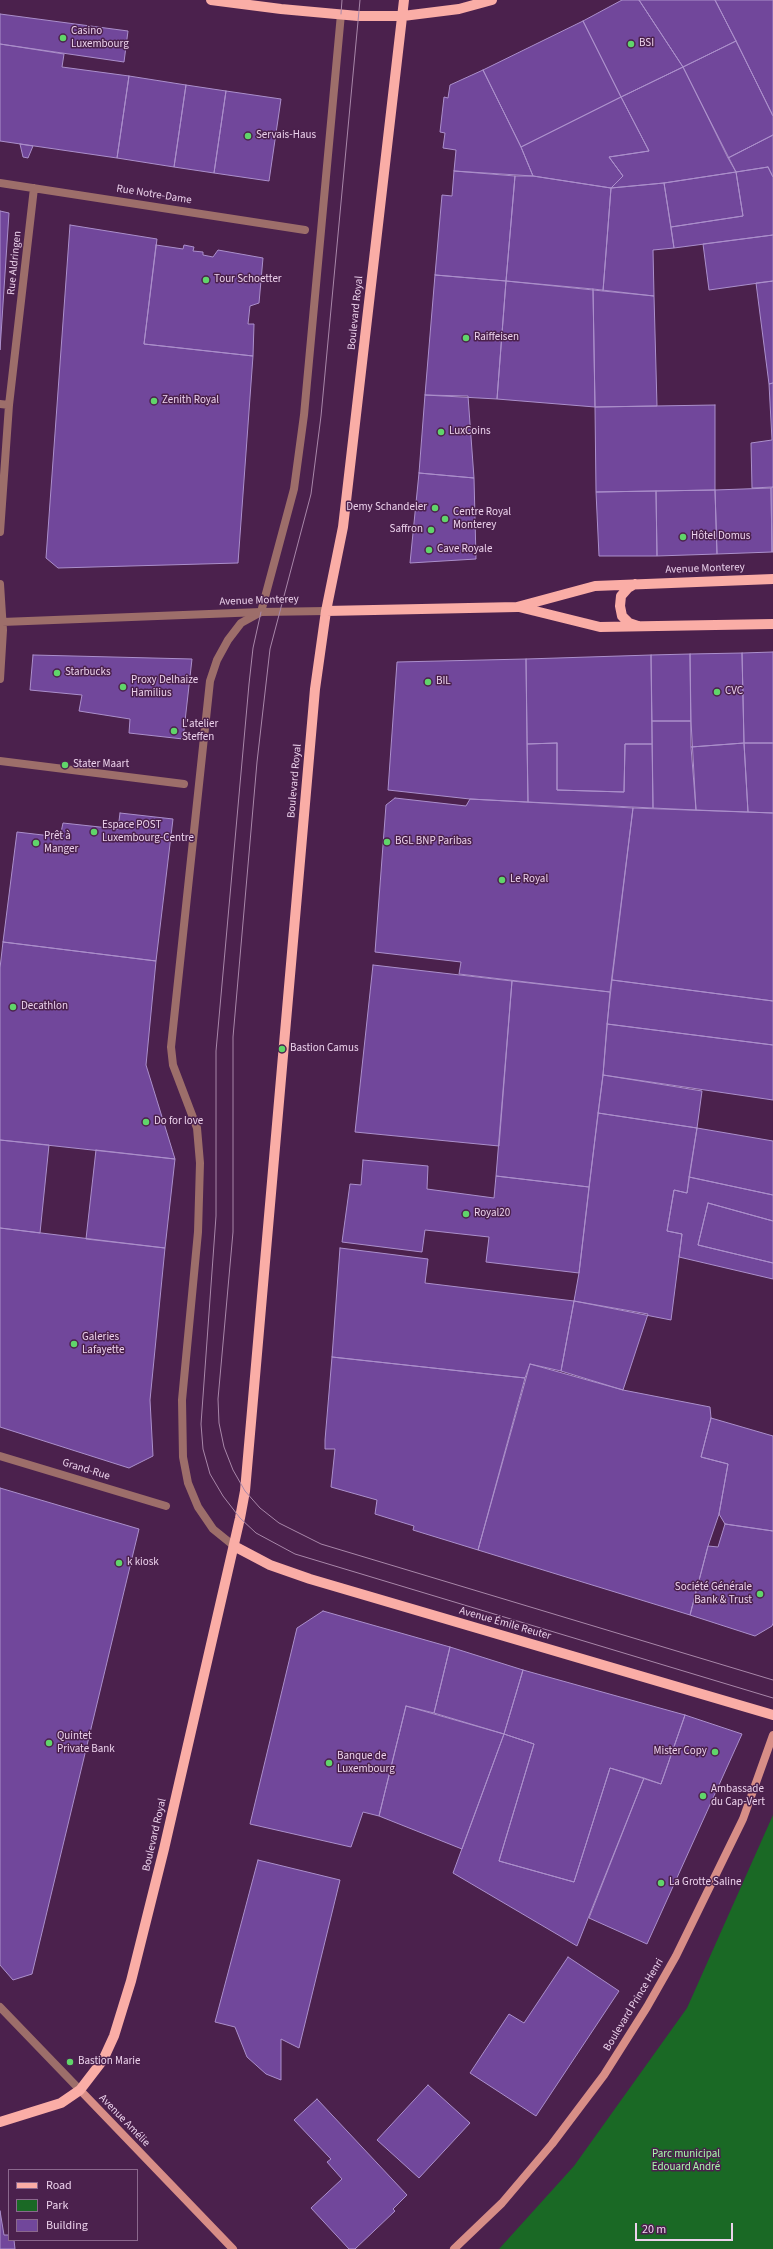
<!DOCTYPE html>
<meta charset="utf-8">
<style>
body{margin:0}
#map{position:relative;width:773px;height:2249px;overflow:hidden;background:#4b214d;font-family:"Source Sans 3",sans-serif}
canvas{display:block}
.legend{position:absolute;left:8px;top:2169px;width:130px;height:72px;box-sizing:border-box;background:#4b214d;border:1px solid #8b688d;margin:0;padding:5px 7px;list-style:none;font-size:12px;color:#ecd2ec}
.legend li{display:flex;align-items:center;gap:8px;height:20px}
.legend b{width:20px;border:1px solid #8b688d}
.scale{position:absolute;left:635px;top:2223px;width:98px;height:18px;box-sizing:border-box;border:2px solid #ecd2ec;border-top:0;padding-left:5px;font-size:12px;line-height:14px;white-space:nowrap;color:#ecd2ec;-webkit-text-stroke:3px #4b214d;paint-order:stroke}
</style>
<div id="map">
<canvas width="773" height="2249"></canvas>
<ul class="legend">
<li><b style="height:5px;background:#faada6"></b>Road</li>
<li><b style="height:11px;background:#1a6925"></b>Park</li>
<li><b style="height:11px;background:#71479b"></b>Building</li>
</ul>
<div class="scale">20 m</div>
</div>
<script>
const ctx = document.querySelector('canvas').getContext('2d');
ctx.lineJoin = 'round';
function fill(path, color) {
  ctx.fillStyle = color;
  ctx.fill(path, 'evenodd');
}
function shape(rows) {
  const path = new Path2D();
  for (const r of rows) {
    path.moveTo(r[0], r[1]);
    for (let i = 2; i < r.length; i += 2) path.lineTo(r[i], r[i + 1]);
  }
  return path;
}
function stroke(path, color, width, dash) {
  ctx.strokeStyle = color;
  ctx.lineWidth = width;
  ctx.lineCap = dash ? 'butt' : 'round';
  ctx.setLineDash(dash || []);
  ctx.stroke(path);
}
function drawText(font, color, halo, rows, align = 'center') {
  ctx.font = font + ' "Source Sans 3",sans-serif';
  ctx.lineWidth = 3;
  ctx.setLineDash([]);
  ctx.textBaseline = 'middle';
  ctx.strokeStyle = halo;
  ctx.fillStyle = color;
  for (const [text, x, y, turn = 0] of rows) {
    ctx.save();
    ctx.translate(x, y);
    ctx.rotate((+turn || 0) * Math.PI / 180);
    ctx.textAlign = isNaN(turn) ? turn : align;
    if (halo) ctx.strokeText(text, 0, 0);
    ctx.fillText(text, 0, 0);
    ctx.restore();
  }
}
const green = shape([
 [773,1815,773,2249,499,2249,574,2166,687,2008]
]);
const building = shape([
 [622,0,639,0,683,67,621,97,583,21,622,0],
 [639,0,715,0,736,41,683,67,639,0],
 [715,0,773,0,773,116,736,41,715,0],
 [0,14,128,31,124,62,0,44,0,14],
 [583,21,621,97,521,147,483,70,583,21],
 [736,41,773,116,773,135,728,158,683,67,736,41],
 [0,44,64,54,62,67,129,76,117,158,0,141,0,44],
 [683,67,736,172,664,183,611,188,623,176,609,157,649,151,621,97,683,67],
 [483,70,521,147,533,176,454,171,456,150,443,148,445,133,440,132,444,97,448,98,450,85,483,70],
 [129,76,186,85,174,167,117,158,129,76],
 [186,85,226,91,214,173,174,167,186,85],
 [226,91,281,99,269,181,214,173,226,91],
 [621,97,649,151,609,157,623,176,611,188,533,176,521,147,621,97],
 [773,135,773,177,768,167,736,172,728,158,773,135],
 [20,144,33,146,28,158,23,157,20,144],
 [768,167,773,177,773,235,674,248,671,227,743,216,736,172,768,167],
 [454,171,515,176,506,281,435,275,442,195,452,196,454,171],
 [736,172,743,216,671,227,664,183,736,172],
 [515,176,533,176,611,188,603,291,506,281,515,176],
 [664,183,674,248,653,250,654,296,603,291,611,188,664,183],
 [0,211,9,213,0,350,0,211],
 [70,225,157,239,144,344,253,356,238,563,58,568,46,558,70,225],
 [773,235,773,281,709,290,703,244,773,235],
 [156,245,183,249,184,245,194,247,193,251,203,252,203,255,213,257,218,250,263,258,259,303,250,306,248,324,254,324,253,356,144,344,156,245],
 [435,275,506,281,497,399,425,395,435,275],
 [506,281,593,289,595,407,497,399,506,281],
 [773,281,773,383,769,384,756,283,773,281],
 [593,289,654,296,657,406,595,407,593,289],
 [773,383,773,487,752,488,751,443,772,440,769,384,773,383],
 [425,395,468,396,474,478,419,473,425,395],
 [715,405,715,490,596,492,595,407,715,405],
 [419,473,474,478,476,559,410,563,419,473],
 [773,487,773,552,772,552,771,488,773,487],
 [771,488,772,552,717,554,715,490,771,488],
 [715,490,717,554,657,556,656,491,715,490],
 [656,491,657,556,599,556,596,492,656,491],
 [773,652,773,743,744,743,742,653,773,652],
 [742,653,744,743,691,747,690,654,742,653],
 [690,654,691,721,652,721,651,655,690,654],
 [33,655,192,659,183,739,129,733,130,719,79,711,82,695,30,690,33,655],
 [651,655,652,744,625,744,624,792,557,790,557,743,527,744,526,659,651,655],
 [526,659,528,802,470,799,388,790,397,662,526,659],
 [652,721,691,721,696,810,653,808,652,721],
 [557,743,557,790,624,792,625,744,652,744,653,808,528,802,527,744,557,743],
 [744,743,748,812,696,810,691,747,744,743],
 [744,743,773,743,773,813,748,812,744,743],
 [395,798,466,806,470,799,633,808,610,992,459,974,461,962,375,952,386,805,395,798],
 [633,808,773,813,773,1001,612,980,633,808],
 [120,813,173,819,156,961,3,942,17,832,60,837,63,823,118,829,120,813],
 [3,942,156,961,146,1065,175,1159,0,1140,0,968,3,942],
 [373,965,512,981,499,1146,355,1132,373,965],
 [612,980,773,1001,773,1045,607,1024,612,980],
 [512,981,610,992,603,1075,589,1187,496,1176,512,981],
 [607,1024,773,1045,773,1100,603,1075,607,1024],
 [603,1075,702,1091,697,1128,598,1113,603,1075],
 [598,1113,697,1128,687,1193,674,1190,667,1231,682,1234,671,1320,574,1301,579,1273,598,1113],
 [697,1128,773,1141,773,1195,689,1177,697,1128],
 [0,1140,49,1145,40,1233,0,1228,0,1140],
 [96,1150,175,1159,165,1248,86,1239,96,1150],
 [363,1160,428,1166,427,1189,494,1198,496,1176,589,1187,579,1273,486,1262,489,1237,425,1230,422,1252,342,1242,350,1184,361,1185,363,1160],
 [689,1177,773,1195,773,1221,708,1203,698,1245,773,1263,773,1279,679,1257,682,1234,667,1231,674,1190,687,1193,689,1177],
 [708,1203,773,1221,773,1263,698,1245,708,1203],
 [0,1228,165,1248,150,1400,153,1456,129,1468,0,1427,0,1228],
 [340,1248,428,1259,425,1283,574,1301,561,1371,530,1364,525,1378,332,1357,340,1248],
 [574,1301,648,1314,623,1390,561,1371,574,1301],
 [332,1357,525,1378,478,1550,413,1530,414,1526,375,1514,377,1500,331,1487,335,1449,325,1449,325,1440,332,1357],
 [530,1364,623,1390,710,1407,711,1418,701,1457,728,1464,719,1514,708,1546,690,1615,478,1550,530,1364],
 [711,1418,773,1436,773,1531,725,1524,719,1514,728,1464,701,1457,711,1418],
 [0,1488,139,1529,32,1974,13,1980,0,1965,0,1488],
 [725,1524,773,1531,773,1623,772,1626,755,1636,690,1615,708,1546,718,1547,725,1524],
 [323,1611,450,1647,434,1713,406,1706,379,1816,363,1812,351,1847,250,1824,297,1628,323,1611],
 [450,1647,523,1670,504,1734,434,1713,450,1647],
 [523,1670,685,1715,661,1784,610,1768,574,1882,499,1861,534,1744,504,1734,523,1670],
 [406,1706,504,1734,462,1849,379,1816,406,1706],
 [685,1715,742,1734,647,1944,589,1918,644,1778,661,1784,685,1715],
 [504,1734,534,1744,499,1861,574,1882,610,1768,644,1778,577,1946,453,1873,504,1734],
 [258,1860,340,1880,299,2048,281,2039,281,2080,266,2074,247,2057,235,2027,215,2022,258,1860],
 [568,1957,619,1991,536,2116,470,2073,509,2014,524,2023,568,1957],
 [428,2085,470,2123,419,2178,377,2140,428,2085],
 [317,2099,407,2195,393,2209,395,2211,355,2249,349,2249,311,2208,342,2179,327,2162,331,2159,294,2120,317,2099],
 [0,2211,4,2235,9,2235,9,2240,14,2240,15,2249,0,2249,0,2211]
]);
const lane = shape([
 [261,612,294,489,304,415,341,14],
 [234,1546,213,1529,198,1507,188,1483,183,1457,182,1400,198,1232,200,1163,197,1128,173,1065,171,1047,210,681,217,660,228,640,241,623,261,612,326,611]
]);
const street = shape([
 [0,183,305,230],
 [0,404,9,405],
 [0,532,9,405,34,188],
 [0,584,3,630,0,679],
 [2,622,261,612],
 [0,761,184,784],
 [0,1456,166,1506],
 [0,2007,80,2090]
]);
const secondary = shape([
 [80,2090,233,2249],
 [454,2249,502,2203,552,2144,604,2075,647,2007,676,1956,743,1819,773,1735]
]);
const primary = shape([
 [211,0,281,9,358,16,403,16,459,9,492,0],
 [635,584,628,588,621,596,620,606,622,616,629,623,638,626],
 [519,607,600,627,773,624],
 [326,611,517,607,595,586,773,579],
 [234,1546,270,1565,310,1579,773,1715],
 [0,2122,61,2103,80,2090,103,2060,114,2036,131,1981,164,1849,240,1518,245,1491,315,689,326,611,343,527,404,0]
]);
const tram = shape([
 [360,0,321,416,311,494,270,649,257,762,233,1037,233,1232,218,1399,219,1423,224,1447,233,1470,245,1491,260,1508,279,1523,321,1544,773,1680],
 [341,14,342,0],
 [261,612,253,648,249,684,216,1051,216,1216,201,1424,203,1449,210,1474,223,1496,240,1518,256,1533,295,1554,773,1698]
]);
const markers = [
 [63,38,4,"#60d56a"],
 [631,44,4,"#60d56a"],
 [248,136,4,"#60d56a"],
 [206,280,4,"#60d56a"],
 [466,338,4,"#60d56a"],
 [154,401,4,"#60d56a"],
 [441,432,4,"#60d56a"],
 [435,508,4,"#60d56a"],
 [445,519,4,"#60d56a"],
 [431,530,4,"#60d56a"],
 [683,537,4,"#60d56a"],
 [429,550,4,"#60d56a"],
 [57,673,4,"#60d56a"],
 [428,682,4,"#60d56a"],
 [123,687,4,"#60d56a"],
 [717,692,4,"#60d56a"],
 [174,731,4,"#60d56a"],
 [65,765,4,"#60d56a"],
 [94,832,4,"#60d56a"],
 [387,842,4,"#60d56a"],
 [36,843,4,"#60d56a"],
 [502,880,4,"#60d56a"],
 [13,1007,4,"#60d56a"],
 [282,1049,4,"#60d56a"],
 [146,1122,4,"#60d56a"],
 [466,1214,4,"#60d56a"],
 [74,1344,4,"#60d56a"],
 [119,1563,4,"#60d56a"],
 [760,1594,4,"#60d56a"],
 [49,1743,4,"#60d56a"],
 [715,1752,4,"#60d56a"],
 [329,1763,4,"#60d56a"],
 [703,1796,4,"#60d56a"],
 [661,1883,4,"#60d56a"],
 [70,2062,4,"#60d56a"]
];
const poiNames = [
 ["Casino",71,32],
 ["Luxembourg",71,45],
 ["BSI",639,44],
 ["Servais-Haus",256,136],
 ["Tour Schoetter",214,280],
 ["Raiffeisen",474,338],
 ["Zenith Royal",162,401],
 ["LuxCoins",449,432],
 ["Demy Schandeler",427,508,"right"],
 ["Centre Royal",453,513],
 ["Monterey",453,526],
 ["Saffron",423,530,"right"],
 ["Hôtel Domus",691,537],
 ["Cave Royale",437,550],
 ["Starbucks",65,673],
 ["Proxy Delhaize",131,681],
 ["Hamilius",131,694],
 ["BIL",436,682],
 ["CVC",725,692],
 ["L'atelier",182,725],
 ["Steffen",182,738],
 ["Stater Maart",73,765],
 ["Espace POST",102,826],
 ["Luxembourg-Centre",102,839],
 ["Prêt à",44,837],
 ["Manger",44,850],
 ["BGL BNP Paribas",395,842],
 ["Le Royal",510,880],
 ["Decathlon",21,1007],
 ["Bastion Camus",290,1049],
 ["Do for love",154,1122],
 ["Royal20",474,1214],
 ["Galeries",82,1338],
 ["Lafayette",82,1351],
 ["k kiosk",127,1563],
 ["Société Générale",752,1588,"right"],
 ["Bank & Trust",752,1601,"right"],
 ["Quintet",57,1737],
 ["Private Bank",57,1750],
 ["Mister Copy",707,1752,"right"],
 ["Banque de",337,1757],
 ["Luxembourg",337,1770],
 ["Ambassade",711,1790],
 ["du Cap-Vert",711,1803],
 ["La Grotte Saline",669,1883],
 ["Bastion Marie",78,2062]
];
const streetNames = [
 ["Rue Notre-Dame",154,195,9],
 ["Rue Aldringen",15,263,-84],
 ["Boulevard Royal",356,313,-84],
 ["Avenue Monterey",705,569,-2],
 ["Avenue Monterey",259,601,-2],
 ["Boulevard Royal",295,781,-85],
 ["Grand-Rue",86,1470,17],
 ["Avenue Émile Reuter",505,1624,16],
 ["Boulevard Royal",155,1835,-77],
 ["Boulevard Prince Henri",634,2005,-59],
 ["Avenue Amélie",124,2121,46]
];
const parkNames = [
 ["Parc municipal",686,2155],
 ["Edouard André",686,2168]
];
fill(green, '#1a6925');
fill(building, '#71479b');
stroke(building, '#ab8fcb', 1);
stroke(lane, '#9d6e6a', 8);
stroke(street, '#9d6e6a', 8);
stroke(secondary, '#d88e87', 8);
stroke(primary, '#faada6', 10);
stroke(tram, '#a887a9', 1);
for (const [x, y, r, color] of markers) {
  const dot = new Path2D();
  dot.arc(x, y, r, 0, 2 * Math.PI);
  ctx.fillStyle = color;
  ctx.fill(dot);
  stroke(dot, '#4b214d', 1.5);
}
drawText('11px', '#ecd2ec', '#4b214d', poiNames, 'left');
drawText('11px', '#ecd2ec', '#4b214d', streetNames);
drawText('11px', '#a9faac', '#4b214d', parkNames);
</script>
